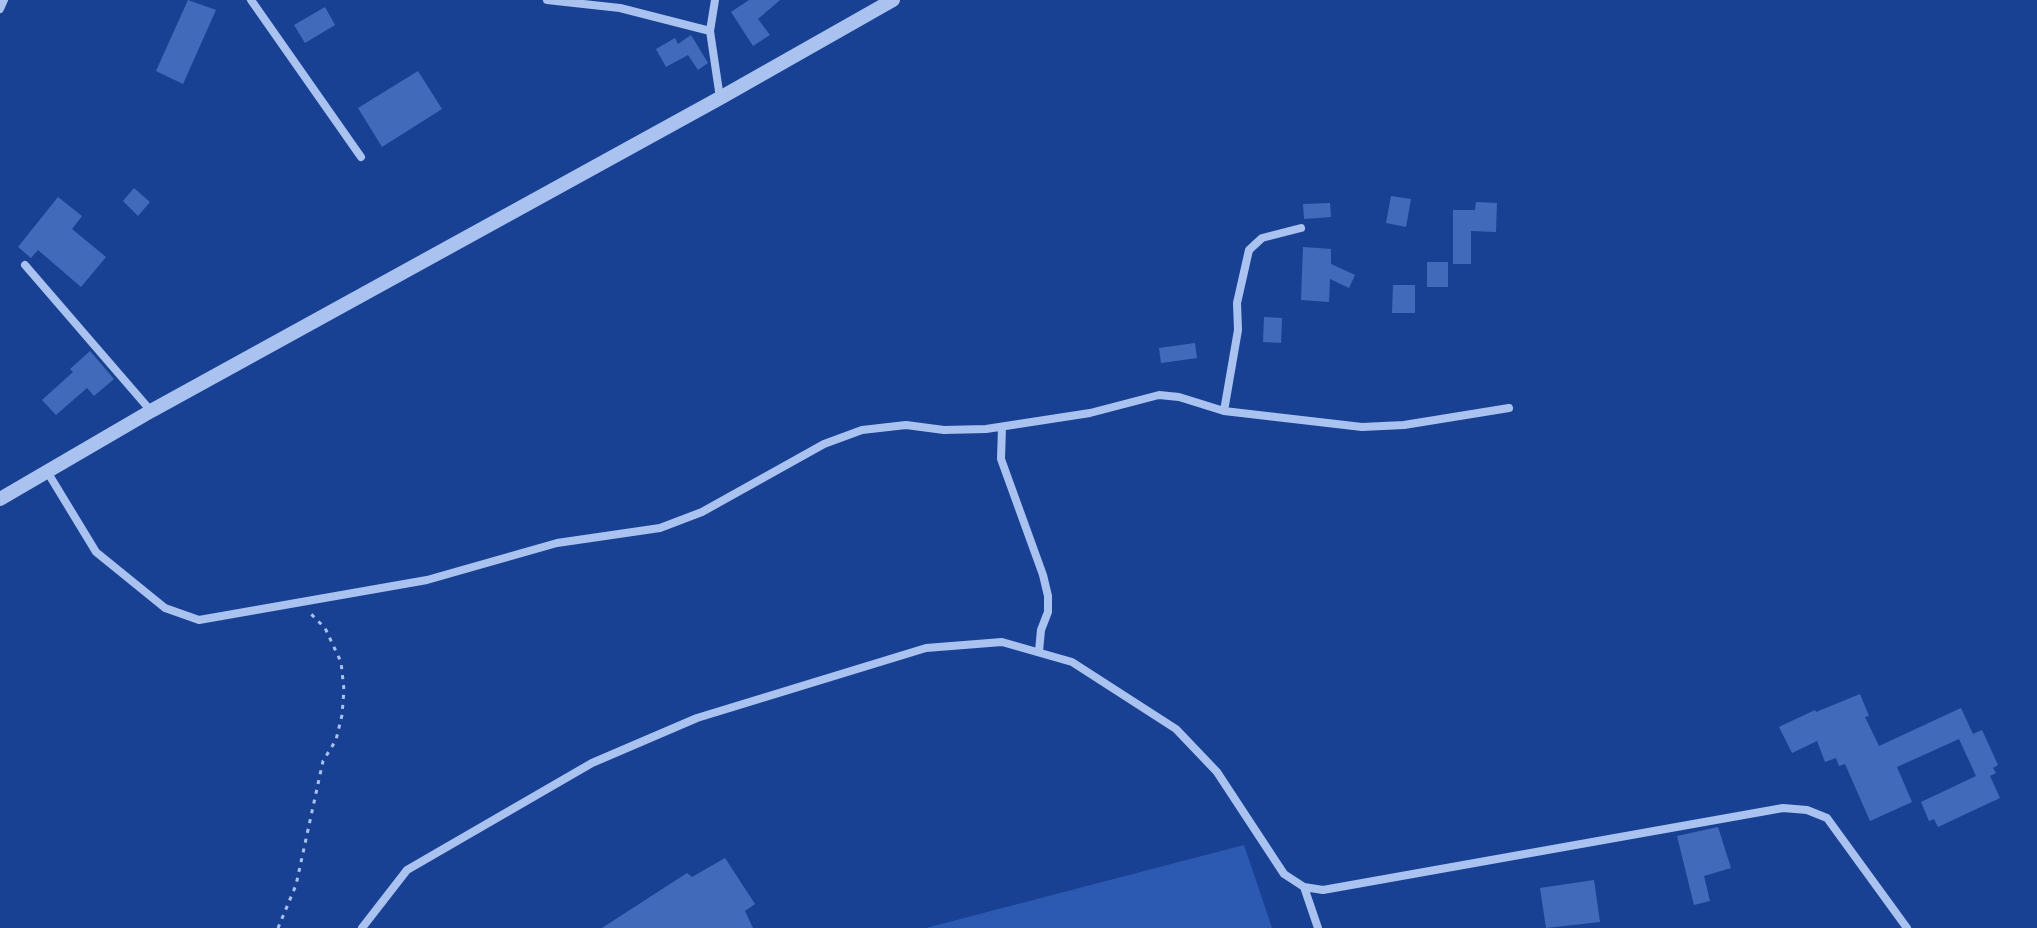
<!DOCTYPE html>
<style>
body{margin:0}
canvas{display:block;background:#194193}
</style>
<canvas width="2037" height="928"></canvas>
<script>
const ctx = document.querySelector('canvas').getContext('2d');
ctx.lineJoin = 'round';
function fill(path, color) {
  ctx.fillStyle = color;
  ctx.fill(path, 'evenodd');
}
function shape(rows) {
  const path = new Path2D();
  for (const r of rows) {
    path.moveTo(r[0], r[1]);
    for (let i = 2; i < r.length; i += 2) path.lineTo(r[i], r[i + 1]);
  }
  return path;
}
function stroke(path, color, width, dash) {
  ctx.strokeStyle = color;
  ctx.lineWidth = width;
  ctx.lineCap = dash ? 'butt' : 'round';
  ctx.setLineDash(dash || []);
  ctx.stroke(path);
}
const green = shape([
 [1244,845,1272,928,926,928]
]);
const building = shape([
 [188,0,216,10,183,84,156,71],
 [749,0,780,0,758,19,770,35,753,46,731,12],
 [325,7,335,25,305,43,294,25],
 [691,35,708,63,698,70,688,55,666,67,656,49,675,38,678,44],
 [418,71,442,109,382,147,358,108],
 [134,188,150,202,138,216,123,201],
 [1391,196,1411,199,1406,227,1386,223],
 [58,197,82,216,72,229,106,257,81,287,38,250,31,258,18,247],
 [1476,202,1497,203,1496,232,1471,231,1471,264,1453,264,1453,210,1475,210],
 [1330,203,1331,217,1304,219,1303,204],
 [1303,247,1331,249,1331,264,1355,275,1349,288,1330,279,1329,302,1301,300],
 [1427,262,1448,262,1448,287,1427,287],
 [1393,285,1415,285,1415,313,1392,313],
 [1264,317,1282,318,1281,343,1263,342],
 [1195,343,1197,358,1161,363,1159,348],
 [90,351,114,379,94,396,87,388,56,415,42,400,73,372,70,369],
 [1860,694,1869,716,1865,717,1879,746,1961,708,1973,734,1982,730,1998,765,1993,768,1996,773,1990,776,2000,798,1938,827,1934,819,1929,821,1921,802,1976,776,1959,739,1897,767,1912,802,1870,821,1845,764,1839,766,1836,758,1825,762,1817,741,1792,753,1779,727,1815,710,1816,712],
 [1718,827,1731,868,1704,876,1710,901,1694,905,1677,836],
 [725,858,755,904,745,911,753,928,602,928,687,873,692,877],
 [1594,880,1600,922,1546,928,1540,888]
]);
const path = shape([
 [278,928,296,885,323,761,336,740,342,715,344,690,341,662,325,628,310,613]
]);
const minor = shape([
 [251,0,361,157],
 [547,0,620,8,710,31],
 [715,0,710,31,720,98],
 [0,9,4,0],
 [25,265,151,411],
 [1224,411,1238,330,1237,303,1249,250,1262,238,1301,228],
 [1002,427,1001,459,1043,575,1048,596,1048,612,1041,630,1039,651],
 [48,473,96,552,165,608,199,620,427,580,557,543,660,528,702,512,824,444,862,430,906,425,944,430,986,429,1090,413,1159,395,1179,397,1224,411,1362,427,1404,425,1509,408],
 [1304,887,1318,928],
 [362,928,407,870,592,763,697,718,926,648,1002,642,1072,662,1176,729,1217,772,1284,874,1304,887,1323,890,1783,808,1807,810,1827,818,1907,928]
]);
const tertiary = shape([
 [0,499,151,411,720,98,893,0]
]);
fill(green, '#2c5ab2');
fill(building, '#426aba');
stroke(path, '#aac2f0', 3, [4, 6]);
stroke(minor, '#aac2f0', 8);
stroke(tertiary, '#aac2f0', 14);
</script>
